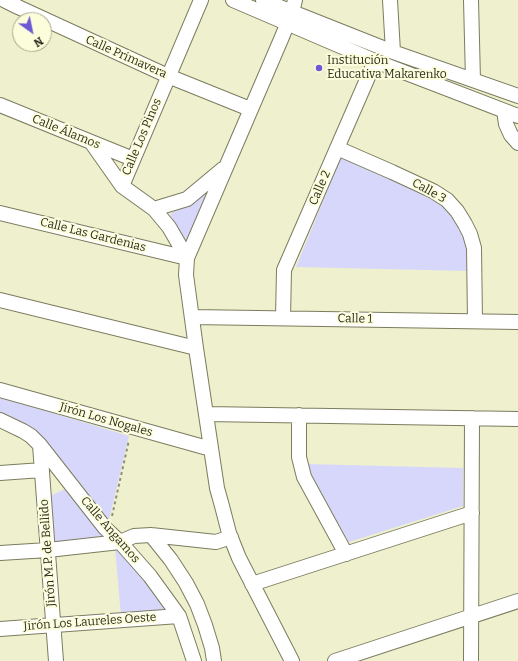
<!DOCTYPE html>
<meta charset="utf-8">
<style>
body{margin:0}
#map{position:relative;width:518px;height:661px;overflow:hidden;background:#eff0ce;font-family:Bitter,serif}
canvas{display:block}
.north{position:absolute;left:12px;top:12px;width:40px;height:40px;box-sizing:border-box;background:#fcfddb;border:1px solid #a9aa90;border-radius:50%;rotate:147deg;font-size:11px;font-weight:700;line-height:16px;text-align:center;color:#2c2d20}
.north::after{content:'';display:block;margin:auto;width:14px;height:18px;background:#6c59d3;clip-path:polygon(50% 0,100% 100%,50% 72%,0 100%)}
</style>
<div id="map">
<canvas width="518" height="661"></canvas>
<div class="north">N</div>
</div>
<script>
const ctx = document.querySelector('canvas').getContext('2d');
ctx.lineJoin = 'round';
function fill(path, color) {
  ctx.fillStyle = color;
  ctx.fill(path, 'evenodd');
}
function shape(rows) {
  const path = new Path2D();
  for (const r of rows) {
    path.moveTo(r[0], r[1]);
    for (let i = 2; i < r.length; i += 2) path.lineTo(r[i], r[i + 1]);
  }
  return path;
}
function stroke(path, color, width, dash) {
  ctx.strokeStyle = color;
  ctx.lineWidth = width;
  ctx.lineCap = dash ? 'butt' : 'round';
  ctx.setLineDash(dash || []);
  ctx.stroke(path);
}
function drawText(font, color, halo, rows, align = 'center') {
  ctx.font = font + ' Bitter,serif';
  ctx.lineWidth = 4;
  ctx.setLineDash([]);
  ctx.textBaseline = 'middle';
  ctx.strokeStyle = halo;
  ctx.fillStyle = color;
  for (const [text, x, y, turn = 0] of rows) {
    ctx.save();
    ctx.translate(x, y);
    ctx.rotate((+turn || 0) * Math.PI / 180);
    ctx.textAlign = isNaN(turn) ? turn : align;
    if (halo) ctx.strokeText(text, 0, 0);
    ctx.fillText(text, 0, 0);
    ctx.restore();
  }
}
const green = shape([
 [341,157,410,186,445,206,455,219,462,231,467,248,469,271,296,267],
 [207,192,186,246,170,214],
 [0,397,129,436,108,524,0,414],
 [306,464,463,468,463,506,349,542,311,476],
 [65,489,106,539,54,544,50,496],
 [115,548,151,587,167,610,121,616]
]);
const path = shape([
 [112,516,129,440]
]);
const minor = shape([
 [4,0,18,7,168,76,250,109],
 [233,0,375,61,518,116],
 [263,0,292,12,393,52,518,96],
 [390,0,393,52],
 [471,0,473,80],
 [0,105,133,159],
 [504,111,506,124,511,135,518,143],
 [91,142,122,186,154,209,187,199,223,169],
 [337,148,392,172,433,191,447,200,457,211,465,224,470,234,474,248,475,321],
 [122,186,201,0],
 [154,209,169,227,187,258],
 [0,213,187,258],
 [0,300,196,348],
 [192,317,518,322],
 [283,318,284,270,375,61],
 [0,390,211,449],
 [206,414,518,419],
 [299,415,299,457,304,477,346,554],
 [0,420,23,431,31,436,40,445,105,528,120,542,150,576,179,616,194,661],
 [40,445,56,661],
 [0,473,42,470],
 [151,535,171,560,186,583,197,604,205,625,212,648,214,661],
 [0,553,48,550,120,542,134,536,151,535,216,542,231,537],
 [252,584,472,513],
 [0,629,179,616],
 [292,661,239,558,229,533,222,506,217,488,196,348,186,275,187,258,282,37,292,12,295,0],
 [335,661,518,601],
 [471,661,472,418]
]);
const markers = [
 [319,68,4,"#6c59d3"]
];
const streetNames = [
 ["Calle Primavera",126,57,24],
 ["Calle Álamos",66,132,22],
 ["Calle Los Pinos",142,137,-67],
 ["Calle 2",320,188,-67],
 ["Calle 3",429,191,29],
 ["Calle Las Gardenias",93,235,14],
 ["Calle 1",355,319,1],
 ["Jirón Los Nogales",106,420,16],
 ["Calle Angamos",110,530,49],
 ["Jirón M.P. de Bellido",48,553,-94],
 ["Jirón Los Laureles Oeste",90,622,-4]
];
const poiNames = [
 ["Institución",327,61],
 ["Educativa Makarenko",327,75]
];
fill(green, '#d7d7fc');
stroke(minor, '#7b7c5e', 16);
stroke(path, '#90917a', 2, [3, 3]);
stroke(minor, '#fff', 14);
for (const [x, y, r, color] of markers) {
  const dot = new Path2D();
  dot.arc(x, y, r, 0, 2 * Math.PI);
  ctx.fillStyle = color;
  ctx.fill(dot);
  stroke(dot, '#fcfddb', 1.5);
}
drawText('12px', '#2c2d20', '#fcfddb', streetNames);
drawText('12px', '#2c2d20', '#fcfddb', poiNames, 'left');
</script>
